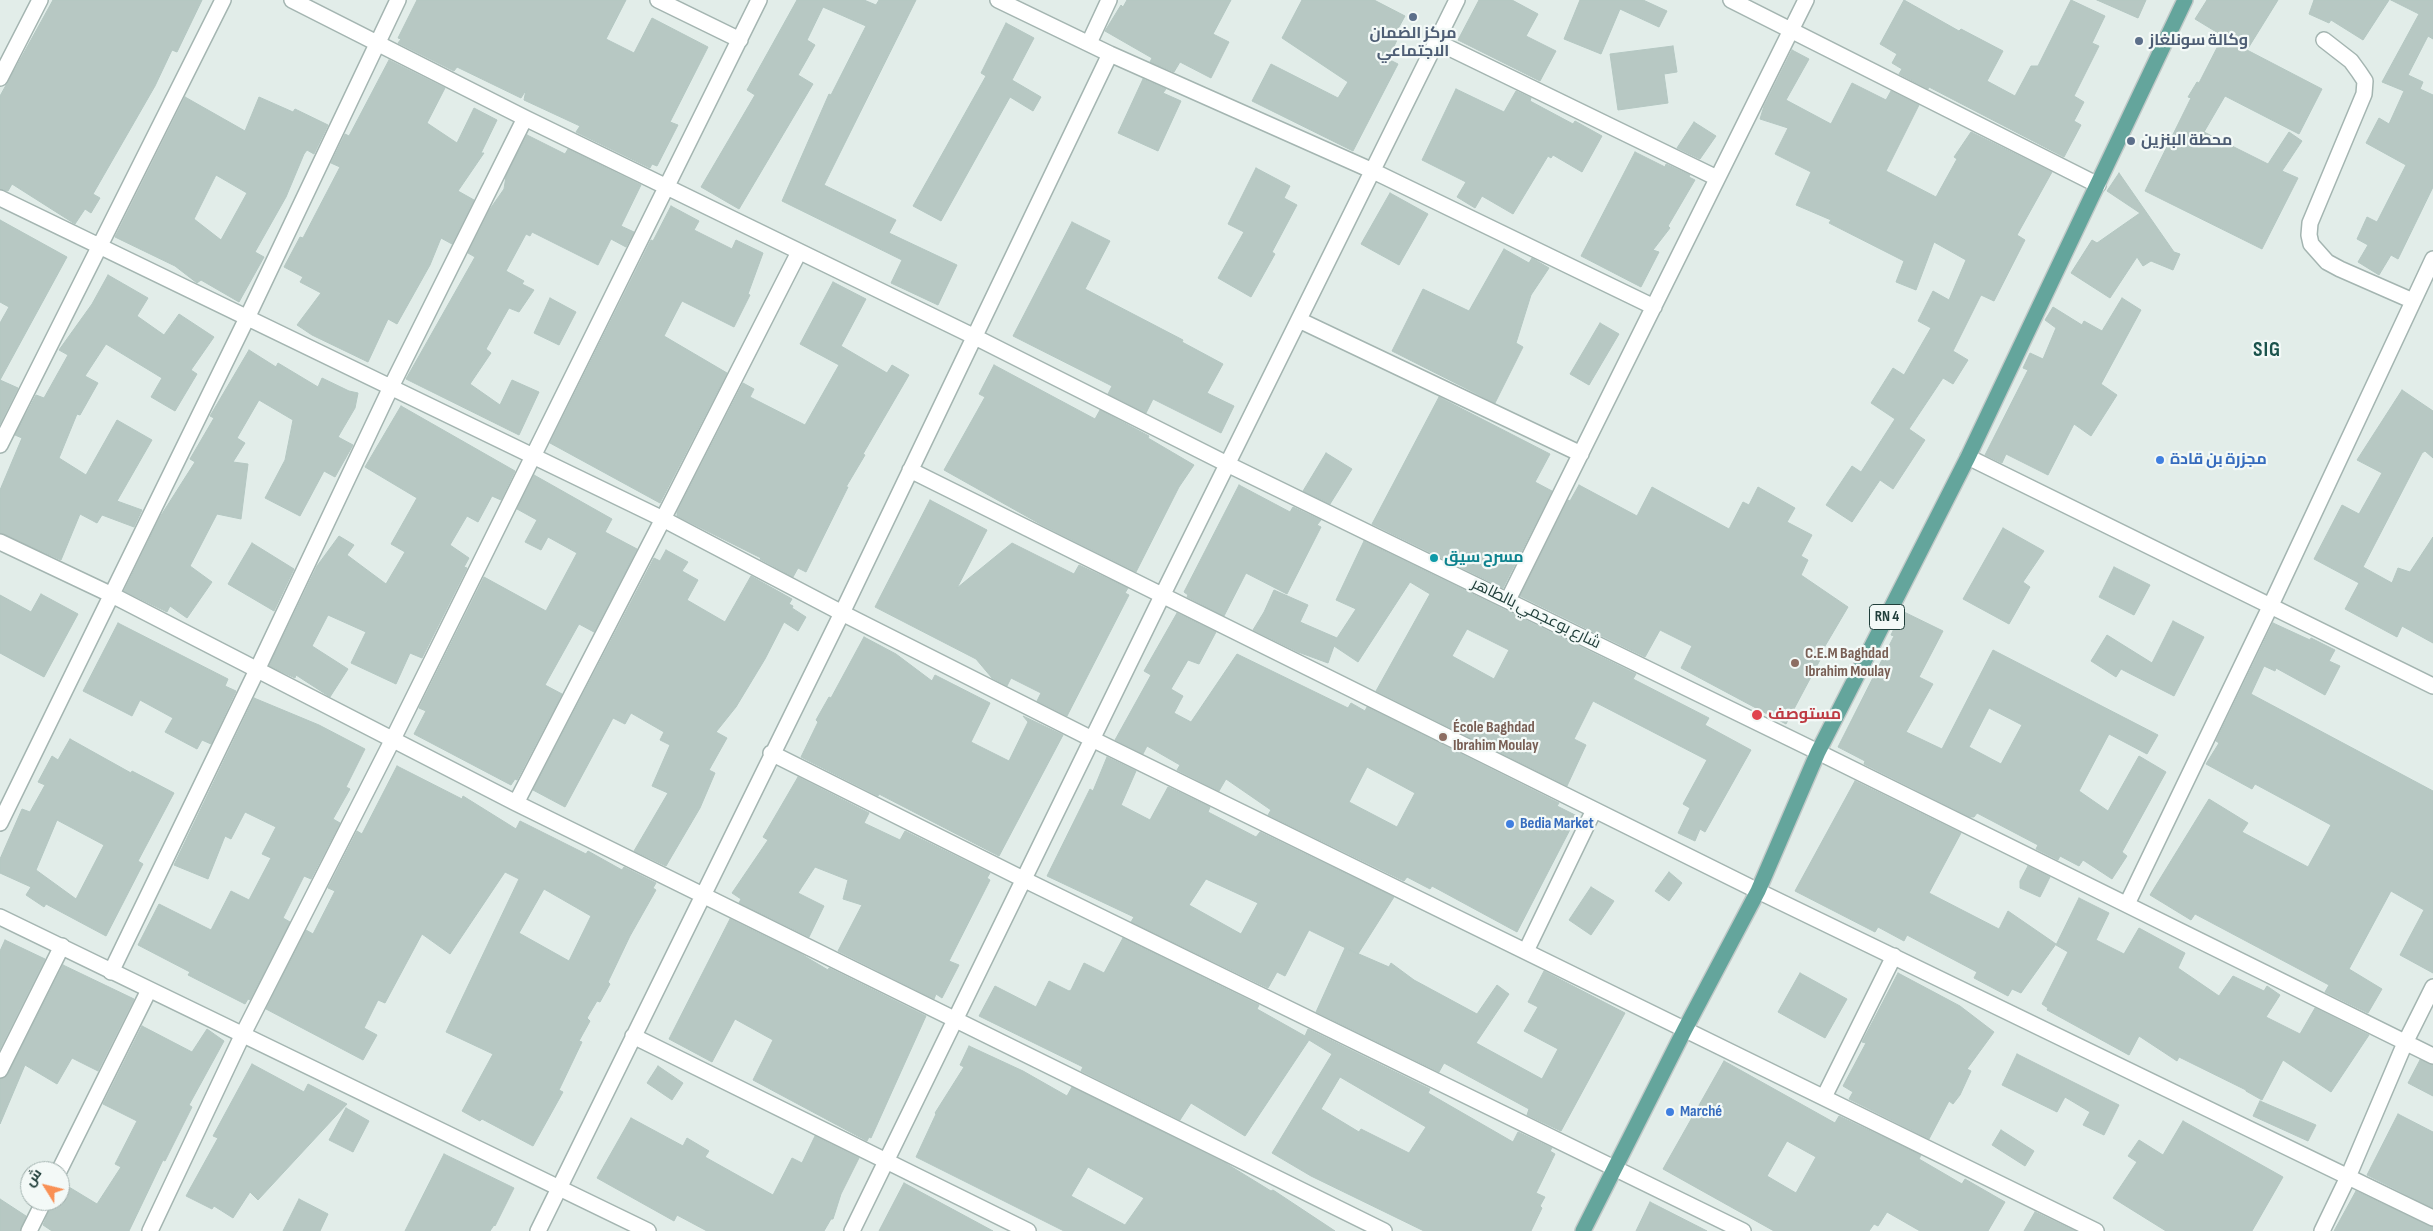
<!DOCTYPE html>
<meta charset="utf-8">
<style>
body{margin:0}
#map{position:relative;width:2433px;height:1231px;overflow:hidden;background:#e2ede9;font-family:"Sofia Sans Condensed",Cairo,sans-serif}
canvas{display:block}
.north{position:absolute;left:20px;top:1161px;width:50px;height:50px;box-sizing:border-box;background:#f3f9f7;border:1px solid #9fafac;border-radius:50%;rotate:306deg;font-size:14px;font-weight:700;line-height:20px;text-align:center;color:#213f3b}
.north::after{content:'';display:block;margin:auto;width:18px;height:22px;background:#f99054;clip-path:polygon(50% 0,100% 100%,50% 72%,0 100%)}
</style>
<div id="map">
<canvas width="2433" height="1231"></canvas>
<div class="north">ش</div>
</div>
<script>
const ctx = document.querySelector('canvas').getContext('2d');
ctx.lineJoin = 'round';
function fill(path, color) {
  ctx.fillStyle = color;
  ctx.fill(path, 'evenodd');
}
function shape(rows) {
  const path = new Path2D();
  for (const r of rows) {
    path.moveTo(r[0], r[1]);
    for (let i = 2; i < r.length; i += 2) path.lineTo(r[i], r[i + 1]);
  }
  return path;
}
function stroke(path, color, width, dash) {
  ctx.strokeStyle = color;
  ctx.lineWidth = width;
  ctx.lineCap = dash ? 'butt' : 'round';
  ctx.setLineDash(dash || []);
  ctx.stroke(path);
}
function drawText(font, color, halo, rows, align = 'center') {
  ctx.font = font + ' "Sofia Sans Condensed",Cairo,sans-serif';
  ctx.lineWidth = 4.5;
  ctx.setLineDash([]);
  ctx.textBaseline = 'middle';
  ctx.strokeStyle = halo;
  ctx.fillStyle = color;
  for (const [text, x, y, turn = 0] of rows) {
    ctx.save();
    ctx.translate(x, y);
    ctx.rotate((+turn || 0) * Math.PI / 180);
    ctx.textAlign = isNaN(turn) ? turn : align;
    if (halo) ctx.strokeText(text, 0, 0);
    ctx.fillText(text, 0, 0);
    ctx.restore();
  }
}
const building = shape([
 [53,0,202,0,177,52,172,50,155,86,93,194,100,198,91,213,85,209,75,224,12,184,8,191,0,189,0,96,53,0],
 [417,0,626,0,606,39,634,53,652,18,708,47,670,122,678,125,657,166,652,164,650,168,576,132,580,126,524,100,526,90,521,98,457,67,454,71,398,43,401,39,398,38,417,0],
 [797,0,864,0,876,5,879,0,916,0,824,185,896,220,889,233,957,265,938,305,891,283,902,260,782,201,829,94,831,95,866,26,823,7,807,40,815,45,798,75,813,84,739,209,701,187,755,95,747,90,797,0],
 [1127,0,1231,0,1213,34,1229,42,1211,78,1180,62,1174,72,1150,62,1152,58,1105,31,1121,5,1123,7,1127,0],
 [1302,0,1374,0,1405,16,1393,38,1397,40,1388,59,1398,64,1353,151,1252,101,1271,64,1338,98,1348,82,1282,38,1302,0],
 [1479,0,1512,0,1538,14,1526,36,1556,51,1540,81,1458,40,1479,0],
 [1580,0,1643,0,1667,11,1659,27,1620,9,1601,54,1564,39,1580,0],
 [1904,0,1959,31,1961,29,2003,51,1987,81,2015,96,2031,66,2038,66,2071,0,2105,16,2092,43,2099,46,2074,96,2084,102,2074,121,2081,125,2064,157,1929,87,1928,89,1899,74,1902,69,1892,63,1897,54,1880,44,1904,0],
 [2097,0,2146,0,2138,18,2097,0],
 [2207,0,2278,0,2247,50,2322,89,2299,134,2225,96,2204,132,2268,164,2289,132,2302,141,2282,171,2298,178,2262,249,2145,191,2191,98,2188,97,2197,82,2199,83,2223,36,2195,19,2207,0],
 [2314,0,2389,0,2363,40,2331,20,2329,23,2309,14,2314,0],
 [2391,0,2433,0,2433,39,2428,36,2408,75,2423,82,2420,89,2433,95,2433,187,2398,259,2391,255,2379,275,2358,262,2368,245,2357,239,2367,217,2377,222,2406,165,2366,143,2379,118,2389,124,2404,91,2382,82,2419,14,2391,0],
 [1006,23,1034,38,1012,80,1041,97,1033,111,1010,97,941,221,913,206,986,76,981,73,1006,23],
 [1673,46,1677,72,1664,74,1668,103,1618,110,1610,54,1673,46],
 [1792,50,1809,59,1786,100,1831,124,1852,83,1886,100,1891,91,1919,105,1886,171,1936,197,1957,159,1954,157,1971,132,2052,172,2017,235,2025,240,1994,301,1981,295,1953,351,1968,360,1953,384,1943,378,1909,429,1925,440,1893,489,1880,480,1852,522,1826,505,1852,466,1861,472,1895,419,1871,403,1893,368,1904,375,1931,328,1918,321,1933,291,1949,300,1966,260,1934,242,1916,290,1896,282,1904,261,1829,223,1831,220,1796,205,1811,172,1775,154,1788,128,1760,119,1764,106,1792,50],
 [389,60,445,88,427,123,457,143,474,108,497,120,481,153,484,153,458,191,474,200,452,244,441,238,430,265,397,324,388,319,368,362,312,335,297,325,321,293,300,282,303,277,284,267,300,237,303,238,340,167,331,163,345,134,349,136,389,60],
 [1143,79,1166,89,1163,93,1181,101,1158,151,1118,133,1143,79],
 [1456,89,1504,112,1516,91,1531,98,1530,101,1573,124,1575,121,1602,136,1582,172,1553,155,1551,158,1548,156,1513,214,1482,196,1475,208,1457,197,1466,182,1422,160,1456,89],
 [185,97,245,131,259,97,293,112,295,109,328,125,314,154,307,150,304,154,286,197,255,252,264,257,239,302,201,280,197,283,175,266,115,237,185,97],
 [216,175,247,193,221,240,194,219,216,175],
 [1694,122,1716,136,1700,159,1677,148,1694,122],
 [527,135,565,154,568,149,641,185,621,226,634,232,626,247,611,239,598,265,532,232,530,236,526,234,506,271,524,281,522,284,534,290,519,312,509,308,486,349,491,353,470,384,500,405,512,380,539,392,519,435,406,379,475,257,468,253,490,209,504,189,506,176,527,135],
 [1635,152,1665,167,1666,164,1690,175,1689,177,1695,180,1668,226,1670,228,1653,250,1659,252,1641,287,1581,256,1635,152],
 [1256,168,1290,186,1284,198,1297,205,1272,252,1275,254,1251,297,1218,278,1244,232,1228,224,1256,168],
 [2119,173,2174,252,2180,254,2173,270,2151,261,2143,266,2137,257,2110,298,2071,273,2092,240,2097,243,2140,213,2107,191,2119,173],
 [1390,193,1428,214,1399,265,1361,244,1390,193],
 [671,206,699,221,694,230,732,249,736,240,763,253,748,294,750,295,734,327,682,301,664,336,727,373,660,503,550,443,651,240,653,241,671,206],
 [0,220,67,257,0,380,0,323,9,307,0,302,0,220],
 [1072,222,1110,241,1085,289,1183,340,1182,342,1223,364,1207,393,1234,406,1221,433,1153,399,1146,413,1108,394,1112,386,1013,336,1072,222],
 [1504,249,1529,263,1532,258,1549,268,1531,295,1516,343,1523,347,1495,403,1392,351,1423,289,1469,311,1504,249],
 [108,275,148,298,137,316,164,335,179,314,214,337,191,370,197,374,175,411,151,397,162,378,106,344,85,376,98,383,80,415,77,414,59,458,86,475,117,420,152,440,117,501,142,510,134,527,102,515,97,523,80,514,61,560,0,533,0,490,22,438,15,435,36,395,44,398,68,355,59,350,92,304,108,275],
 [833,282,866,299,841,346,887,373,892,365,909,375,863,454,865,455,846,487,848,487,806,572,798,568,793,577,760,559,761,558,677,516,677,512,743,383,754,389,750,397,805,425,839,365,800,344,833,282],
 [550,298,576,312,559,345,534,333,550,298],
 [2122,298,2141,310,2101,384,2117,395,2091,436,2074,424,2048,475,2006,454,2002,463,1985,455,2028,370,2023,368,2030,353,2043,359,2056,328,2045,320,2053,307,2082,325,2084,321,2102,331,2122,298],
 [1600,323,1619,334,1589,385,1570,374,1600,323],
 [249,350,276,367,278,363,318,387,322,378,349,391,358,393,355,408,338,437,353,445,335,477,324,471,300,516,265,498,285,460,293,420,259,400,237,438,245,443,233,462,248,464,241,519,217,514,190,566,212,582,187,618,170,606,167,612,124,591,160,517,195,462,190,459,214,418,210,416,249,350],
 [994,365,1095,419,1100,410,1149,436,1148,438,1194,465,1179,487,1136,572,1042,525,944,470,985,397,979,394,994,365],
 [0,380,18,388,0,424,0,380],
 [2402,390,2433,411,2433,458,2425,451,2422,453,2363,567,2392,583,2398,568,2410,572,2433,537,2433,643,2402,626,2397,637,2345,609,2359,583,2314,559,2342,505,2359,514,2382,473,2357,460,2402,390],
 [1439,397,1550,454,1535,482,1552,491,1503,588,1372,524,1439,397],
 [401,406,515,471,501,500,492,496,478,522,467,516,450,545,469,558,464,567,467,568,422,658,410,653,396,684,351,663,366,632,328,615,312,646,348,669,330,697,296,675,295,678,269,666,317,566,339,536,354,545,347,555,386,584,405,552,391,544,417,498,365,467,401,406],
 [1326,453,1352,469,1330,504,1303,491,1326,453],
 [534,475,612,519,605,532,637,549,594,632,579,624,545,685,562,694,517,780,515,779,511,785,414,734,426,711,419,708,484,577,546,611,577,553,548,537,541,550,525,542,537,520,517,509,534,475],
 [1239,485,1290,512,1293,507,1321,520,1317,525,1321,527,1287,594,1246,573,1224,616,1187,597,1188,595,1184,592,1239,485],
 [1579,485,1637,516,1652,487,1729,529,1743,502,1749,505,1758,487,1795,508,1787,522,1812,535,1801,556,1808,560,1801,575,1848,607,1818,658,1820,660,1786,724,1681,668,1692,646,1660,630,1645,657,1520,596,1568,500,1570,501,1579,485],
 [930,500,987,530,957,588,1012,543,1074,574,1079,565,1128,588,1125,593,1129,595,1067,716,1037,701,1041,693,1011,678,1007,686,992,678,976,659,875,607,930,500],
 [2003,528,2044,551,2023,582,2030,587,2009,624,1963,599,2003,528],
 [1364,541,1636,674,1633,679,1709,718,1705,725,1751,750,1705,832,1700,829,1695,841,1678,833,1690,808,1683,804,1707,760,1593,701,1574,739,1586,745,1567,786,1376,691,1430,594,1410,582,1358,662,1334,646,1328,663,1298,652,1253,630,1264,612,1274,590,1308,605,1300,622,1337,638,1356,609,1336,600,1364,541],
 [1467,629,1509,650,1494,679,1452,656,1467,629],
 [252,543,294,569,274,611,228,584,252,543],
 [666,550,688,562,682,571,698,580,687,600,725,622,751,576,792,599,789,604,793,606,792,608,806,617,798,631,784,622,765,659,736,707,716,732,727,738,709,770,715,773,700,808,666,866,634,851,668,793,652,786,670,745,660,740,664,732,631,713,625,724,613,718,565,807,533,790,654,558,660,561,666,550],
 [2114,567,2150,585,2134,615,2099,597,2114,567],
 [41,594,78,614,44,677,0,653,0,595,31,612,41,594],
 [1902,611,1943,631,1919,677,1933,684,1906,732,1942,749,1993,650,2158,735,2147,754,2109,734,2079,791,2108,811,2139,756,2166,772,2122,852,2127,856,2112,879,2083,860,2079,866,2060,856,2058,860,2036,849,2038,845,1977,813,1974,817,1970,817,1864,764,1865,761,1838,747,1894,636,1891,635,1902,611],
 [1989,708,2022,725,2001,764,1969,747,1989,708],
 [1177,613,1216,632,1199,664,1188,660,1171,689,1183,696,1174,713,1191,722,1237,654,1348,708,1351,703,1365,711,1367,707,1559,803,1557,806,1577,816,1517,932,1432,886,1430,889,1407,877,1404,881,1268,815,1271,810,1226,779,1219,791,1177,770,1180,765,1147,746,1143,754,1115,740,1151,675,1144,671,1177,613],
 [1367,767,1415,793,1397,827,1349,802,1367,767],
 [2173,621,2204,637,2174,696,2121,669,2116,677,2091,661,2107,635,2152,663,2173,621],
 [118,623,228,679,225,686,236,691,211,744,202,740,197,749,165,732,173,718,140,700,132,716,83,691,118,623],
 [2273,623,2310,640,2311,638,2335,650,2329,661,2340,666,2325,695,2276,668,2275,671,2264,666,2251,694,2433,791,2433,973,2400,955,2424,910,2391,891,2349,969,2382,989,2368,1013,2325,992,2329,985,2195,914,2191,920,2150,895,2209,799,2248,823,2242,832,2308,867,2331,825,2255,784,2252,789,2206,764,2219,743,2216,741,2273,623],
 [864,637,896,654,932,681,935,675,990,703,971,742,1009,761,1028,722,1023,716,1063,735,999,856,879,794,878,796,801,757,818,722,816,720,829,697,831,698,864,637],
 [254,698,319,725,365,749,346,787,350,789,333,819,340,823,311,879,304,876,283,918,290,922,250,1000,248,999,245,1004,188,975,190,972,138,945,159,904,211,930,231,891,249,900,271,858,262,854,276,827,245,812,231,839,225,836,208,879,174,865,254,698],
 [70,739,131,773,132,771,174,793,138,861,143,864,106,936,46,904,44,907,26,895,31,887,0,873,0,859,22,809,30,812,45,785,38,782,52,756,58,760,70,739],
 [57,820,104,845,76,899,36,870,57,820],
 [1107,757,1136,771,1121,805,1150,820,1168,787,1210,807,1208,812,1256,837,1260,832,1394,897,1358,954,1309,930,1285,976,1277,972,1268,988,1131,922,1134,917,1047,876,1090,789,1093,791,1107,757],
 [1206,879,1258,903,1241,934,1189,905,1206,879],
 [397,766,462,799,463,796,516,829,520,821,586,854,588,851,622,870,624,867,656,883,653,888,656,890,630,936,608,982,610,984,600,1002,597,1001,587,1018,590,1021,579,1041,582,1042,559,1090,563,1092,533,1146,482,1119,480,1121,462,1111,493,1054,446,1032,519,879,505,872,450,954,422,934,385,1003,378,1000,364,1028,377,1035,363,1060,266,1009,306,930,313,934,335,891,328,888,357,831,362,834,397,766],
 [544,889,591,916,569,961,519,933,544,889],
 [798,777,869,813,864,823,900,840,905,831,990,873,987,878,990,880,949,961,959,965,942,998,936,994,934,999,838,951,862,905,843,899,848,880,815,867,798,893,824,906,809,937,739,903,741,899,732,893,768,840,763,837,798,777],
 [1855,781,1961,833,1929,893,1999,929,2008,911,2056,944,2021,993,2012,989,2008,996,1974,978,1977,972,1907,935,1904,941,1878,927,1875,932,1795,891,1855,781],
 [2028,866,2050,877,2040,897,2020,888,2020,881,2028,866],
 [1669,872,1682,883,1669,901,1655,891,1669,872],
 [1591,887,1614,901,1591,935,1569,920,1591,887],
 [2079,898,2109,913,2096,940,2124,954,2139,928,2185,953,2178,968,2219,996,2233,976,2264,991,2267,986,2280,995,2266,1017,2300,1034,2315,1008,2369,1035,2331,1092,2283,1060,2262,1100,2246,1091,2246,1090,2179,1057,2177,1061,2139,1036,2129,1055,2047,1010,2048,1008,2042,1004,2068,952,2056,945,2079,898],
 [730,919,801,954,828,970,829,968,926,1016,871,1138,869,1137,867,1141,753,1080,773,1040,735,1019,712,1062,669,1039,730,919],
 [1123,938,1259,1005,1257,1009,1305,1036,1308,1029,1430,1089,1428,1093,1513,1142,1518,1132,1552,1148,1550,1151,1555,1154,1536,1193,1545,1197,1540,1206,1542,1208,1531,1231,1424,1231,1311,1176,1272,1153,1332,1054,1309,1040,1245,1136,1191,1103,1180,1120,1081,1071,1083,1067,979,1016,995,986,1036,1007,1049,981,1069,991,1071,990,1084,963,1104,973,1123,938],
 [1340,1077,1426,1127,1409,1153,1361,1129,1359,1132,1321,1109,1340,1077],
 [5,940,45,959,0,1049,0,951,5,940],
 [1345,948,1389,967,1391,963,1414,980,1477,1014,1497,985,1509,994,1476,1043,1542,1079,1558,1049,1524,1031,1538,1007,1528,1002,1544,971,1625,1013,1561,1131,1527,1115,1529,1109,1444,1063,1439,1072,1316,1012,1345,948],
 [63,965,134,999,98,1071,72,1058,57,1084,25,1065,0,1124,0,1079,8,1074,63,965],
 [1800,973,1847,999,1825,1038,1778,1012,1800,973],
 [1898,973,1960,1006,1994,1032,1967,1069,1971,1071,1960,1095,1953,1104,1949,1101,1929,1139,1849,1099,1853,1092,1843,1086,1866,1043,1862,1042,1898,973],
 [142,1026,192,1052,207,1029,224,1041,189,1105,192,1107,165,1161,163,1160,129,1231,52,1231,43,1225,53,1201,60,1201,60,1190,64,1184,97,1204,121,1167,115,1164,137,1121,103,1104,142,1026],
 [969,1046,1023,1071,1067,1096,1072,1087,1227,1164,1271,1191,1273,1190,1335,1231,1064,1231,916,1157,936,1114,935,1113,964,1067,960,1065,969,1046],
 [1088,1167,1144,1198,1125,1225,1071,1196,1088,1167],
 [2017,1054,2119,1105,2104,1135,2083,1125,2090,1112,2065,1097,2057,1112,2002,1085,2017,1054],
 [2420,1060,2433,1065,2433,1096,2408,1083,2420,1060],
 [1724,1061,1835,1123,1839,1116,1921,1155,1919,1159,1962,1184,1965,1179,2005,1202,1988,1231,1920,1231,1887,1212,1878,1226,1874,1224,1869,1231,1774,1231,1663,1169,1724,1061],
 [1787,1141,1816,1157,1796,1193,1767,1176,1787,1141],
 [252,1064,304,1092,308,1084,347,1104,258,1200,250,1192,233,1218,214,1206,212,1209,186,1196,218,1138,213,1136,252,1064],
 [658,1066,683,1083,672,1100,647,1083,658,1066],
 [2260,1101,2316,1125,2308,1141,2253,1116,2260,1101],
 [346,1108,369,1121,353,1152,329,1140,346,1108],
 [2398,1114,2433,1132,2433,1208,2367,1175,2398,1114],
 [631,1118,683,1146,687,1138,709,1151,705,1157,773,1195,792,1158,802,1163,815,1136,859,1158,841,1194,833,1219,831,1219,824,1231,707,1231,677,1215,674,1221,597,1178,631,1118],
 [2183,1121,2283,1177,2252,1231,2166,1231,2113,1198,2137,1162,2128,1156,2139,1140,2163,1155,2183,1121],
 [2001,1130,2034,1151,2025,1166,1992,1145,2001,1130],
 [444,1154,514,1188,495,1226,494,1225,490,1231,405,1231,444,1154],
 [904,1183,993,1231,879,1231,904,1183],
 [2356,1191,2433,1227,2433,1231,2334,1231,2356,1191],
 [0,1199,26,1216,20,1231,0,1231,0,1199],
 [299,1199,328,1214,320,1231,283,1231,299,1199],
 [1650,1202,1707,1231,1636,1231,1650,1202],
 [2035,1212,2075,1231,2024,1231,2035,1212]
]);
const minor = shape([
 [292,0,525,118,973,336,1227,464,1818,752,2433,1056],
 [658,0,740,40],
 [998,0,1110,54,1373,171,1654,307],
 [1731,0,2098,185],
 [2324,40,2351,61,2359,72,2365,81,2364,94,2310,223,2309,235,2311,244,2327,262,2340,269,2413,301],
 [1437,42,1717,178],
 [1089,43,1109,0],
 [0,78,40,0],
 [0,198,663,519,842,613,1092,739,2096,1231],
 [1299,320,1581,454],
 [0,445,223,0],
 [1968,457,2433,686],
 [910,470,1758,891,2433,1218],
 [0,542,112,595,516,803,1384,1231],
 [1508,600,1806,0],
 [771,753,1023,879,1743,1231],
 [516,803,663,519,799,252],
 [0,823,247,318,398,0],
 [2127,904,2271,605,2433,259],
 [1526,951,1594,810],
 [111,972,257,670,391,387,525,118],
 [633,1036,1028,1231],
 [0,1070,62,946],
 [1824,1097,1894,956],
 [59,1171,149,990],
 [29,1231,44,1201],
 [150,1231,242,1036,393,739,759,0],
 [538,1231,842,613,1110,54],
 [852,1231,1163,594,1457,0],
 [2322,1231,2348,1177,2405,1043,2433,987]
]);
const tertiary = shape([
 [0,917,648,1231]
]);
const primary = shape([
 [1583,1231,1685,1029,1758,891,1818,752,1968,457,2185,0]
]);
const markers = [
 [1413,17,5,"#5c6f8a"],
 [2139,41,5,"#5c6f8a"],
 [2131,141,5,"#5c6f8a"],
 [2160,460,5,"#3f7fe0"],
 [1434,558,5,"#0f9aa8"],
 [1795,663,5,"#8d6e63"],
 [1757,715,6,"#e0444e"],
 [1443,737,5,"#8d6e63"],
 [1510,824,5,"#3f7fe0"],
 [1670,1112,5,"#3f7fe0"]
];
const shields = [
 [1887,617,35]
];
const shieldNames = [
 ["RN 4",1887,617]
];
const serviceNames = [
 ["مركز الضمان",1413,34,"center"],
 ["الاجتماعي",1413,52,"center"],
 ["وكالة سونلغاز",2149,41],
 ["محطة البنزين",2141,141]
];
const shopNames = [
 ["مجزرة بن قادة",2170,460],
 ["Bedia Market",1520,824],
 ["Marché",1680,1112]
];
const cultureNames = [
 ["مسرح سيق",1444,558]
];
const streetNames = [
 ["شارع بوعجمي بالطاهر",1536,614,26]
];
const educationNames = [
 ["C.E.M Baghdad",1805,654],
 ["Ibrahim Moulay",1805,672],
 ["École Baghdad",1453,728],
 ["Ibrahim Moulay",1453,746]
];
const healthNames = [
 ["مستوصف",1768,715]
];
const districtNames = [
 ["SIG",2267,351]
];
fill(building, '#b7c8c3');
stroke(building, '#b4c7c2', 1);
stroke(minor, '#a4b5b1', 18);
stroke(tertiary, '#a4b5b1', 18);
stroke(primary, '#c1c9c8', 18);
stroke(minor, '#fff', 15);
stroke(tertiary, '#fff', 15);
stroke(primary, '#64a59c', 15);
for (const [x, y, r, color] of markers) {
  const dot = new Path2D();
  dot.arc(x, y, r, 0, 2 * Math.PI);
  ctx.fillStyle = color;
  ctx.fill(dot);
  stroke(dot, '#f3f9f7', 2);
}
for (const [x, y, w] of shields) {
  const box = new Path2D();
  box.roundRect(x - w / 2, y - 12.5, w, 25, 4);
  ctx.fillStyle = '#f3f9f7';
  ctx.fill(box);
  stroke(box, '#213f3b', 1);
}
drawText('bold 15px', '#213f3b', null, shieldNames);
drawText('bold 16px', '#4e5e75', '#f3f9f7', serviceNames, 'left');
drawText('bold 16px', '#366cbe', '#f3f9f7', shopNames, 'left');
drawText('bold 16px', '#0d838f', '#f3f9f7', cultureNames, 'left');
drawText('16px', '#213f3b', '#f3f9f7', streetNames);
drawText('bold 16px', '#785e54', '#f3f9f7', educationNames, 'left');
drawText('bold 16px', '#be3a42', '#f3f9f7', healthNames, 'left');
ctx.letterSpacing = '1px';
drawText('bold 21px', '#1b534c', '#f3f9f7', districtNames);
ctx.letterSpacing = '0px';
</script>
